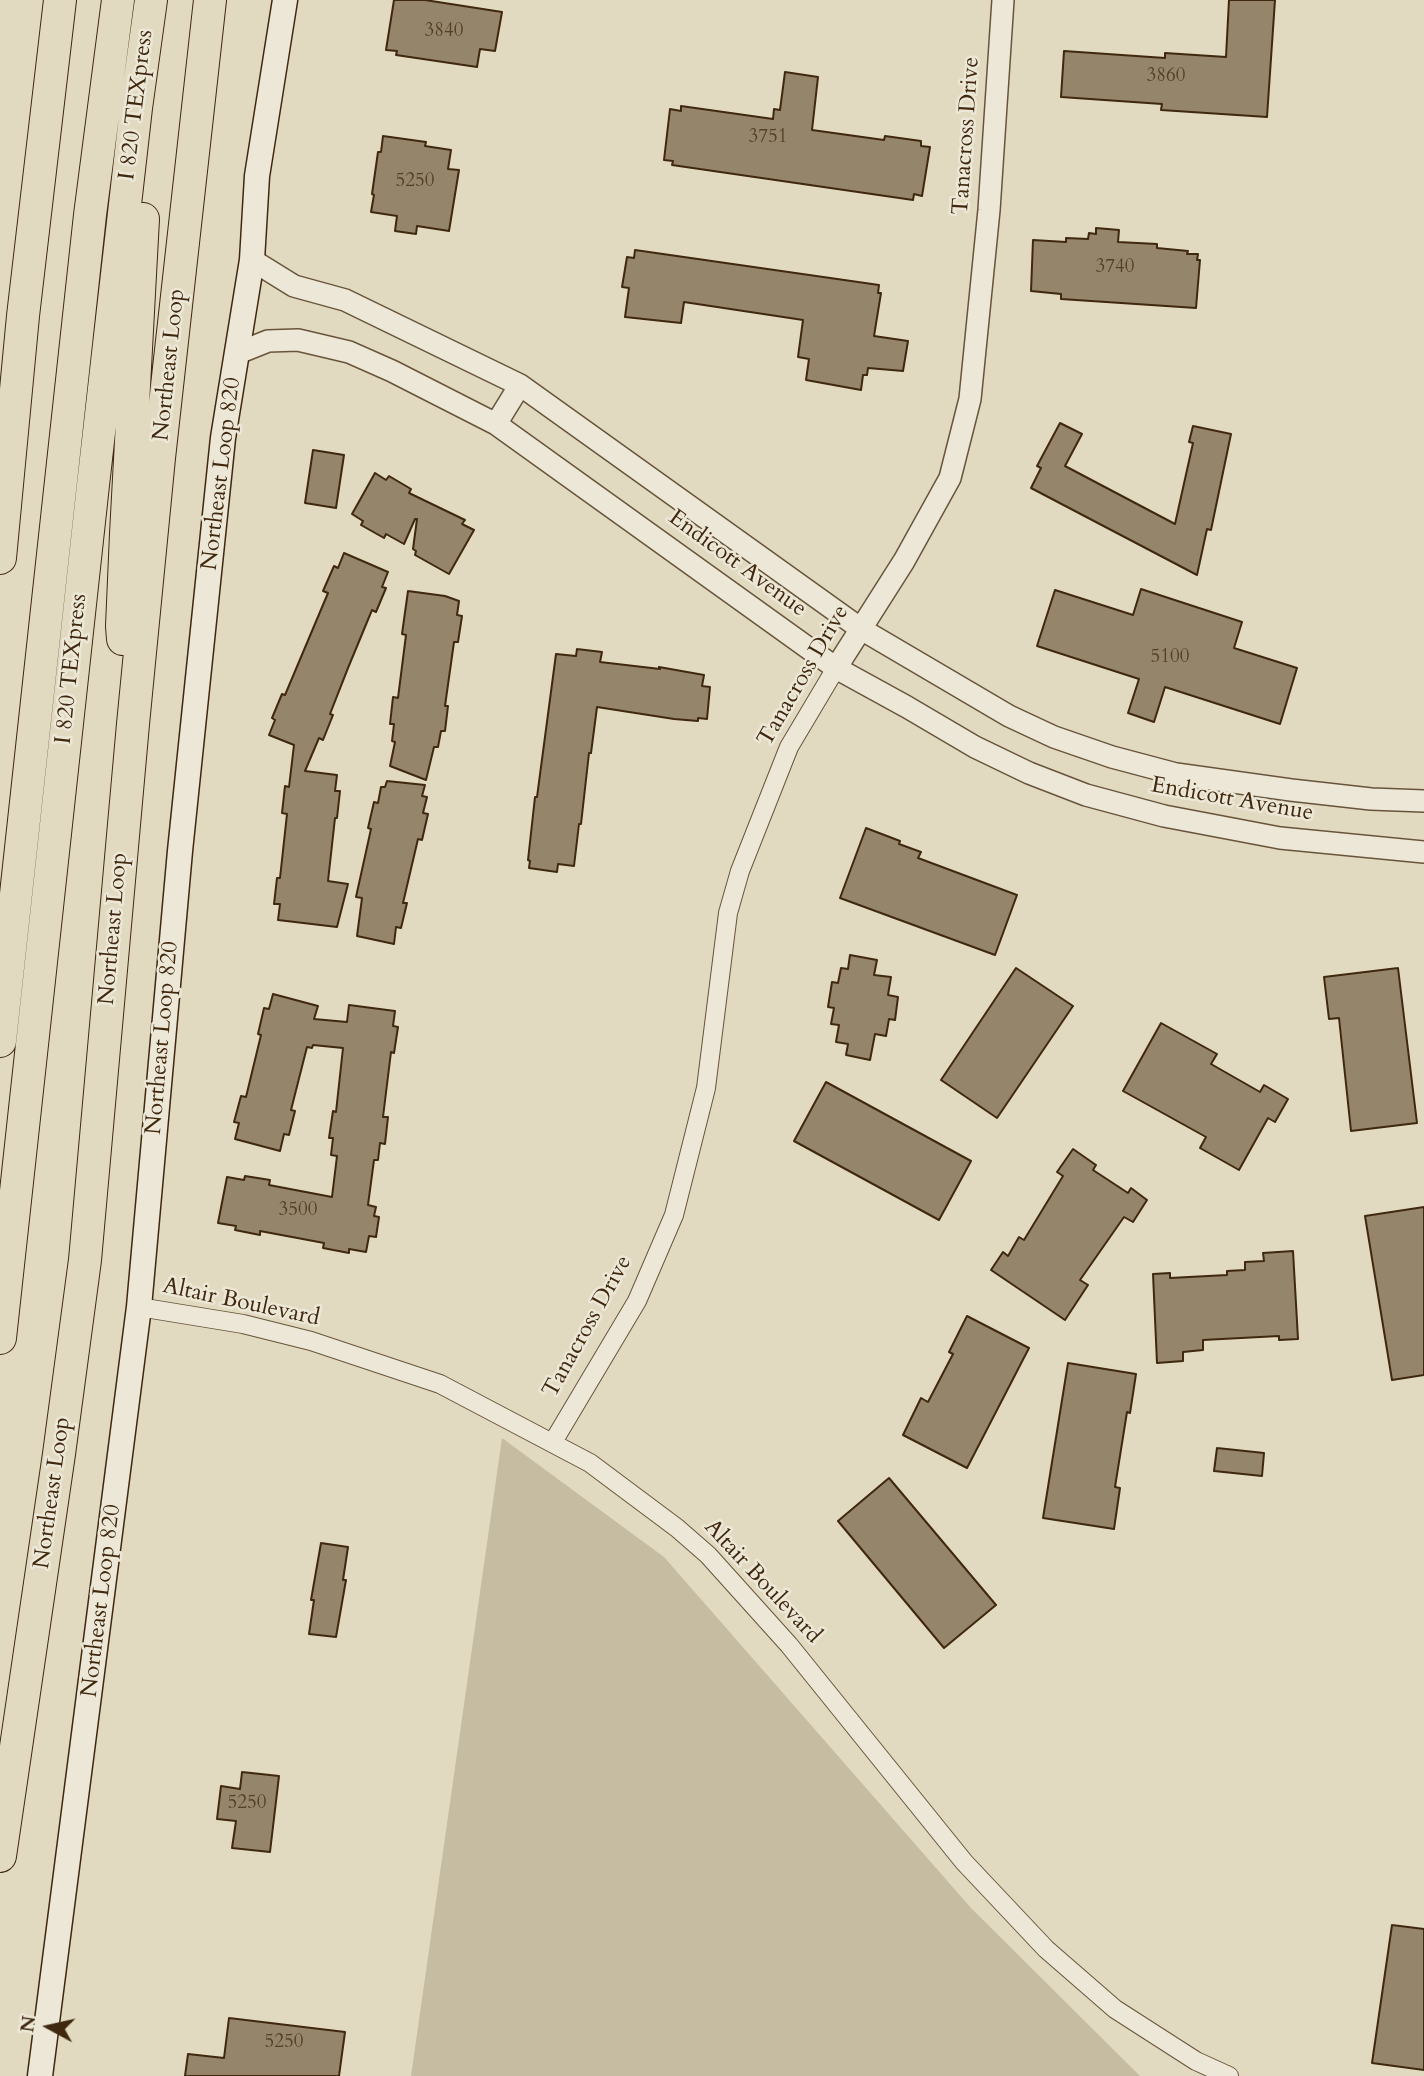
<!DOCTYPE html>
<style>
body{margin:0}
#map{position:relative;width:1424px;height:2076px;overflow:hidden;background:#e1dac0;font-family:Cardo,serif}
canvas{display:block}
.north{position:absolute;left:14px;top:1992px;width:70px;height:70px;-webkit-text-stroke:5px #ece7d6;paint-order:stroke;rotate:278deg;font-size:19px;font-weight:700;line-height:28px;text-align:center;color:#40280f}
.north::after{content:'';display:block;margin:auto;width:24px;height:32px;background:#40280f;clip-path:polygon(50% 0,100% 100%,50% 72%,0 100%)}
</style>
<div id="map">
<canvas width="1424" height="2076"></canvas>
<div class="north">N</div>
</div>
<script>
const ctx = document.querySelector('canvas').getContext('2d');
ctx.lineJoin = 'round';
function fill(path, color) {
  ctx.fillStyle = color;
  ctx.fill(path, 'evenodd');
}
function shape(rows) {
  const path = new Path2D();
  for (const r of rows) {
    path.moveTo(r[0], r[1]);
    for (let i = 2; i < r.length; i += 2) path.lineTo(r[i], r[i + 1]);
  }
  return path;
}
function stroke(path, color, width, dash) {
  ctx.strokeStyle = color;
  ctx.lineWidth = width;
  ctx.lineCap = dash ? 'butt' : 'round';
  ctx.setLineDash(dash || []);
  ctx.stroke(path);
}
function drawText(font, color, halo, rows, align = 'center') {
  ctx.font = font + ' Cardo,serif';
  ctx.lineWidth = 5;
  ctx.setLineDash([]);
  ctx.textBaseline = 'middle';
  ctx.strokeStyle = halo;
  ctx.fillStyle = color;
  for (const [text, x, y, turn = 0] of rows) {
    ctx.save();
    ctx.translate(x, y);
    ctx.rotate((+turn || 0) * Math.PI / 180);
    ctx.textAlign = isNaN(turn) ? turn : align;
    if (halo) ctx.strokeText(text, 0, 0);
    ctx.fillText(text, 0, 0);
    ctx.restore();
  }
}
const green = shape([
 [502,1438,664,1557,971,1908,1140,2076,411,2076]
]);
const building = shape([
 [394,0,425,0,502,12,495,51,480,49,477,67,396,55,397,51,386,50,394,0],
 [1229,0,1275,0,1267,117,1161,110,1162,104,1061,97,1064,51,1165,58,1165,53,1226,57,1229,0],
 [785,72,818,77,812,130,884,140,885,136,921,141,921,146,930,147,922,196,914,194,913,200,672,165,673,161,664,160,670,109,681,111,681,106,773,119,774,109,780,110,785,72],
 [383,136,426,142,425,146,451,150,448,169,459,170,449,231,417,226,416,234,395,231,397,216,371,212,374,195,372,194,378,152,381,152,383,136],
 [1096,228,1119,230,1118,242,1157,244,1157,248,1188,251,1187,254,1198,254,1197,260,1200,260,1196,308,1061,299,1061,294,1031,291,1033,240,1066,242,1066,238,1088,239,1089,233,1096,234,1096,228],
 [635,250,879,285,878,293,881,293,874,336,908,341,903,371,868,368,867,375,863,375,861,390,806,380,809,359,798,357,803,320,684,302,681,323,625,317,629,288,622,287,627,257,634,258,635,250],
 [1060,423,1082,434,1065,466,1175,524,1193,443,1189,442,1193,426,1231,434,1211,530,1207,529,1197,575,1031,488,1041,468,1037,466,1060,423],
 [313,450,344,455,336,508,305,503,313,450],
 [375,473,386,480,389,476,411,489,409,493,465,520,462,524,474,530,449,574,415,555,416,551,413,549,417,519,415,519,404,544,386,534,384,538,361,525,363,521,352,514,375,473],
 [344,553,388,572,382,587,386,588,376,612,372,610,348,668,330,714,333,715,323,740,319,738,305,771,337,775,335,791,340,791,337,818,335,818,328,881,348,884,337,927,278,920,280,904,274,904,277,878,280,878,287,814,282,813,285,786,289,787,294,745,269,735,275,720,272,718,282,694,285,695,328,593,323,591,334,566,338,568,344,553],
 [1141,589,1242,622,1234,648,1297,668,1280,724,1165,687,1154,722,1128,713,1139,679,1037,646,1055,590,1133,615,1141,589],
 [408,591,445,596,459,601,457,615,462,616,458,642,454,642,445,706,448,706,445,731,441,731,438,747,434,747,426,780,390,766,395,742,392,741,394,724,390,724,393,697,398,698,406,635,402,634,408,591],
 [577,649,602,652,600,662,660,669,659,667,704,675,702,686,710,687,707,719,698,718,698,721,674,719,597,707,591,753,589,753,581,824,579,824,574,866,558,864,557,872,529,868,530,861,528,860,535,797,537,797,556,654,576,656,577,649],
 [387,781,425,785,422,796,427,797,423,813,428,814,422,840,418,839,403,903,407,903,401,928,396,927,394,944,357,936,362,898,356,897,371,829,368,828,374,802,378,803,381,787,385,787,387,781],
 [866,828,900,841,899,844,921,852,918,858,1017,895,995,955,840,898,866,828],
 [850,955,877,960,874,975,891,977,888,995,898,997,895,1020,889,1019,886,1036,875,1034,870,1060,846,1055,848,1044,836,1042,839,1025,831,1024,834,1008,828,1007,832,982,838,983,841,968,848,969,850,955],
 [1016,968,1073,1006,997,1118,941,1080,1016,968],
 [1398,968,1417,1123,1351,1131,1339,1018,1329,1019,1324,977,1398,968],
 [273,994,318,1006,314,1019,347,1022,349,1005,395,1011,393,1026,398,1027,394,1053,391,1052,383,1117,388,1117,385,1144,380,1143,378,1160,374,1160,368,1205,376,1207,374,1216,379,1217,376,1237,369,1236,366,1252,349,1249,349,1253,323,1248,324,1243,260,1231,260,1235,235,1230,236,1226,218,1223,227,1177,244,1180,245,1176,270,1180,269,1185,332,1197,337,1156,331,1155,333,1138,329,1138,333,1111,336,1112,343,1048,313,1045,312,1048,307,1047,291,1110,295,1111,289,1135,284,1134,280,1151,235,1139,239,1123,234,1122,241,1096,246,1097,261,1035,258,1034,264,1008,269,1009,273,994],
 [1161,1023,1217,1054,1211,1064,1260,1092,1264,1085,1288,1099,1275,1122,1268,1118,1239,1170,1200,1148,1206,1137,1123,1091,1161,1023],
 [826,1082,971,1161,939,1220,794,1141,826,1082],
 [1073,1149,1096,1165,1093,1170,1128,1193,1131,1188,1147,1200,1133,1222,1124,1217,1080,1280,1088,1285,1065,1320,991,1270,1003,1252,1008,1256,1019,1237,1024,1240,1063,1176,1057,1172,1073,1149],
 [1424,1207,1424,1375,1392,1380,1365,1216,1424,1207],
 [1293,1251,1298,1339,1279,1340,1279,1336,1203,1340,1203,1350,1183,1352,1183,1361,1157,1363,1153,1274,1170,1273,1170,1278,1227,1275,1227,1271,1245,1270,1245,1262,1264,1261,1263,1253,1293,1251],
 [967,1316,1029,1348,967,1468,903,1435,921,1398,928,1402,953,1354,949,1352,967,1316],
 [1068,1363,1136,1374,1130,1413,1127,1412,1115,1487,1120,1488,1114,1529,1043,1518,1068,1363],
 [1217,1448,1264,1453,1262,1476,1214,1471,1217,1448],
 [889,1478,996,1605,944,1648,838,1521,889,1478],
 [321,1543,348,1547,343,1580,346,1580,336,1637,309,1634,314,1600,311,1600,321,1543],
 [242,1772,279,1776,270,1852,232,1848,236,1821,217,1819,221,1786,240,1789,242,1772],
 [1392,1925,1424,1929,1424,2070,1372,2063,1392,1925],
 [229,2018,345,2032,339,2076,185,2076,188,2054,224,2058,229,2018]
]);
const minor = shape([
 [139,1307,243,1324,311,1341,440,1384,590,1463,677,1528,708,1555,789,1645,964,1862,1046,1949,1115,2009,1196,2061,1229,2076],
 [553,1442,637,1301,674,1215,706,1088,728,913,740,871,789,747,836,668]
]);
const tertiary = shape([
 [252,260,294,286,345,300,520,385,861,629,1009,716,1054,737,1112,757,1176,774,1291,790,1371,799,1424,801],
 [238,353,268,341,298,340,349,352,392,371,496,424,836,668,907,707,975,747,1029,773,1086,795,1164,816,1280,838,1424,852],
 [496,424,520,385],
 [836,668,904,561,950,478,970,399,989,210,1003,0]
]);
const secondary = shape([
 [40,2076,139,1307,180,851,223,438,252,260,257,176,285,0]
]);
const motorway = shape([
 [0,558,23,316,60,0],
 [123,639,122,626,126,534,143,219],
 [0,1041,90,215,118,0],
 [0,1338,93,485,136,108,151,0],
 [0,1856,59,1454,85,1260,133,724,159,458,210,0]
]);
const numberNames = [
 ["3840",444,32],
 ["3860",1166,77],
 ["3751",768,138],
 ["5250",415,182],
 ["3740",1115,268],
 ["5100",1170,658],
 ["3500",298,1211],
 ["5250",247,1804],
 ["5250",284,2043]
];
const streetNames = [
 ["I 820 TEXpress",137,105,-83],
 ["Tanacross Drive",967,136,-86],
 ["Northeast Loop",170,365,-84],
 ["Northeast Loop 820",222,474,-83],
 ["Endicott Avenue",737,564,36],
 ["I 820 TEXpress",72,669,-84],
 ["Tanacross Drive",804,676,-60],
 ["Endicott Avenue",1232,800,10],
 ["Northeast Loop",114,929,-85],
 ["Northeast Loop 820",163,1038,-85],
 ["Altair Boulevard",241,1303,12],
 ["Tanacross Drive",588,1327,-61],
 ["Northeast Loop",53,1493,-82],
 ["Altair Boulevard",762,1582,47],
 ["Northeast Loop 820",102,1601,-83]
];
fill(green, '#c6bca2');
fill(building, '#94856b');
stroke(building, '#40280f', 2);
stroke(minor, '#68543b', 20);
stroke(tertiary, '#68543b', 24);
stroke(secondary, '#40280f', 27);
stroke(motorway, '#40280f', 34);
stroke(minor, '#ece7d6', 18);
stroke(tertiary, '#ece7d6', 21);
stroke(secondary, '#ece7d6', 24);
stroke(motorway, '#e1dac0', 32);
drawText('19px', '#553f26', null, numberNames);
drawText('23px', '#40280f', '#ece7d6', streetNames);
</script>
